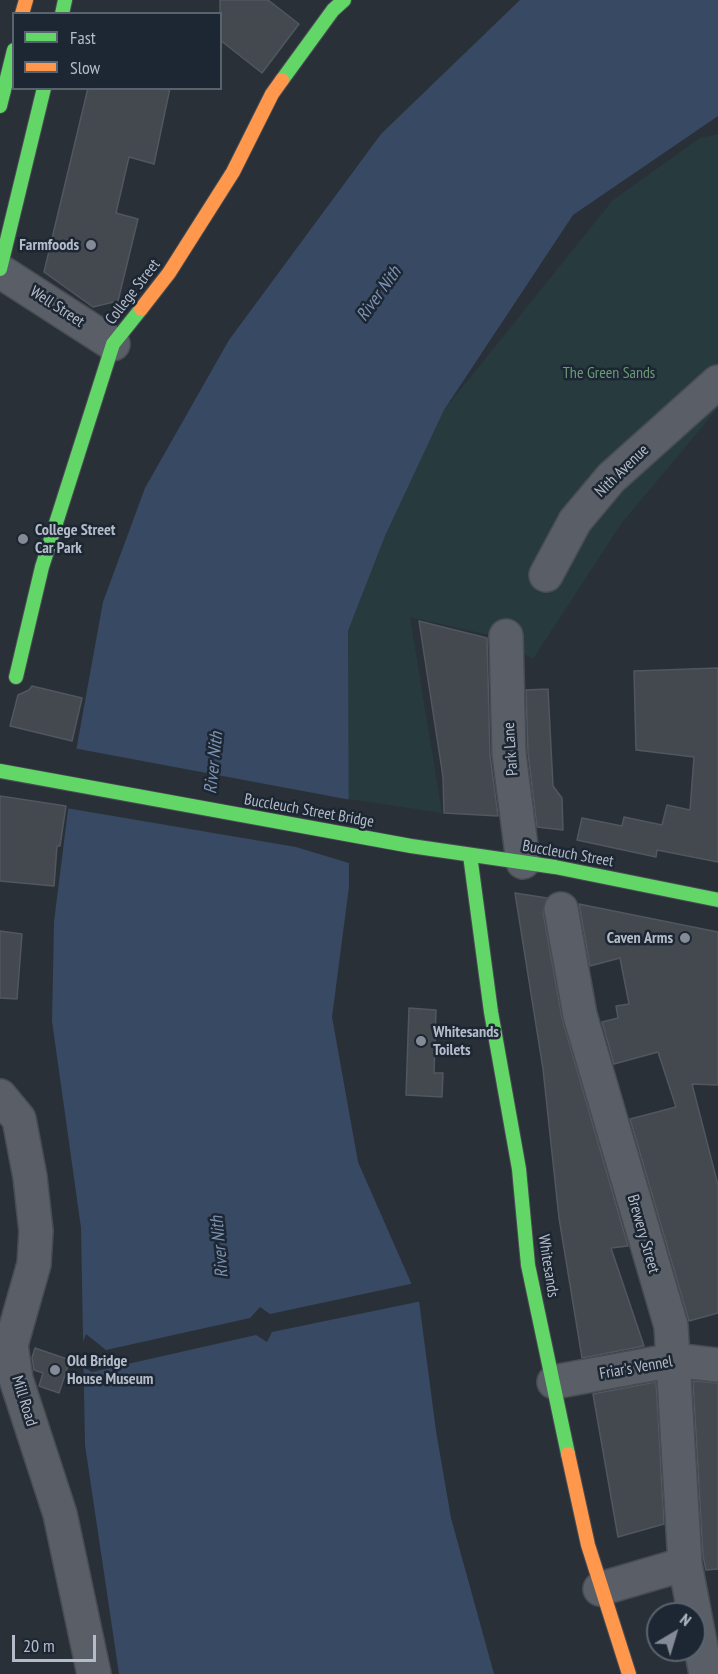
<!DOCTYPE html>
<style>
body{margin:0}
#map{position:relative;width:718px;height:1674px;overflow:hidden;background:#2a3038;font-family:"PT Sans Narrow",sans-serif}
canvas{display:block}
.legend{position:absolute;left:12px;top:12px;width:210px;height:78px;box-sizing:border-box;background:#1d2633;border:2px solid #59626f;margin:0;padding:8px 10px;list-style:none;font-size:18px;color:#b4bcc9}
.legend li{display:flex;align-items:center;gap:12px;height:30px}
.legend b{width:30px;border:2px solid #59626f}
.north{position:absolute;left:646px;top:1602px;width:60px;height:60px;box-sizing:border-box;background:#1d2633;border:2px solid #59626f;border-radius:50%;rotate:38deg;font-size:16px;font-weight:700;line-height:24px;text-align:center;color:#b4bcc9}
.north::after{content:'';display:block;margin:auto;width:21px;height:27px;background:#848b96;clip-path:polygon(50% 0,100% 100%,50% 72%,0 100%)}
.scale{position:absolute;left:12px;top:1635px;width:84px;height:27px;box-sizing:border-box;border:3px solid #b4bcc9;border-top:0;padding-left:8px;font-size:18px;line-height:21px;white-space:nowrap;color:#b4bcc9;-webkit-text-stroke:4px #1d2633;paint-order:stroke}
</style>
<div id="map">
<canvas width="718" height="1674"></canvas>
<ul class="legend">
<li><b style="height:8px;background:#63d668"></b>Fast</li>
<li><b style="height:8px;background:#ff974d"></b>Slow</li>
</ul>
<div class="north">N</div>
<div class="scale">20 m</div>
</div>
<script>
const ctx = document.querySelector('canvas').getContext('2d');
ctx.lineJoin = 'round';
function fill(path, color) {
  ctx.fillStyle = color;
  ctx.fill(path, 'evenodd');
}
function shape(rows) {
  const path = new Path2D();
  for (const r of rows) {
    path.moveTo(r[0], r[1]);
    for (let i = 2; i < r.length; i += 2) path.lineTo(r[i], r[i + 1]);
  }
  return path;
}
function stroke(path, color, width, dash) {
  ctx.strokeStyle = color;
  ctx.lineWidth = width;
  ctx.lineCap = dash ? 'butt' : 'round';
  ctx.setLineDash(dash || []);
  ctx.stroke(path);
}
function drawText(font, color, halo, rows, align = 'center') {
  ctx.font = font + ' "PT Sans Narrow",sans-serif';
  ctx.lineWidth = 5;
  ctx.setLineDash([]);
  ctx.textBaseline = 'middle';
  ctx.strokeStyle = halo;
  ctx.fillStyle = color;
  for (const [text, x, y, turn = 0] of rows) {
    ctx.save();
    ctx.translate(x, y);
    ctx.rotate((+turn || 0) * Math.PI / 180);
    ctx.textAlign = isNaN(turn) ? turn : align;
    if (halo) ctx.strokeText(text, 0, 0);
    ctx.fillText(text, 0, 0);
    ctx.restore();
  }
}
const green = shape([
 [718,134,718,408,621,524,533,659,489,635,410,617,442,813,348,799,348,631,385,536,444,410,613,200,700,138]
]);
const water = shape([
 [520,0,718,0,718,116,573,215,444,410,385,536,348,631,349,887,332,1017,358,1162,419,1301,436,1431,451,1518,494,1674,119,1674,85,1445,81,1228,52,1021,54,922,74,762,103,602,145,488,229,340,381,134]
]);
const pier = shape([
 [73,748,351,800,352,864,296,847,66,808],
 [415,1283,422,1301,272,1332,267,1342,256,1335,92,1372,81,1366,80,1350,86,1334,106,1350,250,1318,260,1307,270,1314]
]);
const building = shape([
 [220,0,268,0,299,24,262,73,220,40,220,0],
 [88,88,170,88,154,164,129,157,116,213,138,219,118,301,93,307,44,272,88,88],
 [419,621,487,638,490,755,498,816,444,813,443,777,419,621],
 [718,668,718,862,657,850,656,857,577,840,582,818,622,826,624,817,662,825,667,805,690,810,694,757,636,750,634,671,718,668],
 [32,686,82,698,72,741,10,726,18,695,29,690,32,686],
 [548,689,553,786,562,798,563,830,537,827,528,753,526,690,548,689],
 [0,796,66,806,60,846,57,846,54,886,0,881,0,796],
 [515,893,547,898,543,912,562,1018,628,1246,611,1248,644,1346,582,1358,559,1218,543,1069,515,893],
 [579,904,718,932,718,1085,692,1084,718,1185,718,1313,689,1321,630,1119,676,1107,658,1052,614,1064,602,1022,618,1018,616,1006,629,1004,620,958,590,966,579,904],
 [0,931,22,934,17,999,0,998,0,931],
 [409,1008,436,1010,434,1073,443,1073,442,1097,406,1095,409,1008],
 [35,1348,70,1360,59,1393,39,1386,43,1373,34,1370,32,1358,35,1348],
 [693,1381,718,1383,718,1569,706,1570,703,1556,693,1381],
 [656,1382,664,1524,618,1537,593,1394,656,1382]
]);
const street = shape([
 [0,271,113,344],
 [546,575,575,521,611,478,718,382],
 [506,636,509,754,523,862],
 [561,909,580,1015,671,1326,685,1564],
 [0,1096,19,1119,30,1177,36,1231,34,1264,11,1345,16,1379,60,1514,94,1674],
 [554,1382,674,1360,718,1365],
 [600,1589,685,1564,706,1674]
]);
const fast = shape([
 [62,14,65,0],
 [282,80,333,10,344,0],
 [0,106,14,50],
 [0,269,44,88],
 [16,677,42,567,113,344,141,309],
 [0,771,411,846,555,867,718,900],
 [470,855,491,1012,519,1169,528,1265,568,1454]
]);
const slow = shape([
 [22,14,26,0],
 [141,309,169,273,233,172,272,94,282,80],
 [568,1454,588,1545,629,1674]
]);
const markers = [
 [91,245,6,"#848b96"],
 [23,539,6,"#848b96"],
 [685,938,6,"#848b96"],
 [421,1041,6,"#848b96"],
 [55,1370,6,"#848b96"]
];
const poiNames = [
 ["Farmfoods",79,245,"right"],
 ["College Street",35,530],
 ["Car Park",35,548],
 ["Caven Arms",673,938,"right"],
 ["Whitesands",433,1032],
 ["Toilets",433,1050],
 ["Old Bridge",67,1361],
 ["House Museum",67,1379]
];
const streetNames = [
 ["College Street",133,292,-52],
 ["Well Street",57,307,33],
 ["Nith Avenue",622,471,-44],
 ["Park Lane",511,749,-94],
 ["Buccleuch Street Bridge",309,811,10],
 ["Buccleuch Street",568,854,10],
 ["Brewery Street",643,1234,74],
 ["Whitesands",548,1266,81],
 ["Friar's Vennel",636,1368,-10],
 ["Mill Road",24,1401,73]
];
const parkNames = [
 ["The Green Sands",609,373]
];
const waterNames = [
 ["River Nith",379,294,-54],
 ["River Nith",214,763,-84],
 ["River Nith",220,1247,-95]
];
fill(green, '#273a3e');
fill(water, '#384963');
fill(pier, '#2a3038');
fill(building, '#444950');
stroke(building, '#52575f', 1.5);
stroke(street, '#484c53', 36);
stroke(fast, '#484c53', 16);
stroke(slow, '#484c53', 16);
stroke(street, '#5a5e66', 33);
stroke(fast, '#63d668', 14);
stroke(slow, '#ff974d', 14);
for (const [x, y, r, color] of markers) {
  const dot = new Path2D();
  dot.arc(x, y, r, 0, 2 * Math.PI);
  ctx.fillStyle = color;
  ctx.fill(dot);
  stroke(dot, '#1d2633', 2);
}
drawText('bold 16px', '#b4bcc9', '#1d2633', poiNames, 'left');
drawText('16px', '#b4bcc9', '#1d2633', streetNames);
drawText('16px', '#6b9a76', '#1d2633', parkNames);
drawText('italic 18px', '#7c92b1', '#1d2633', waterNames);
</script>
